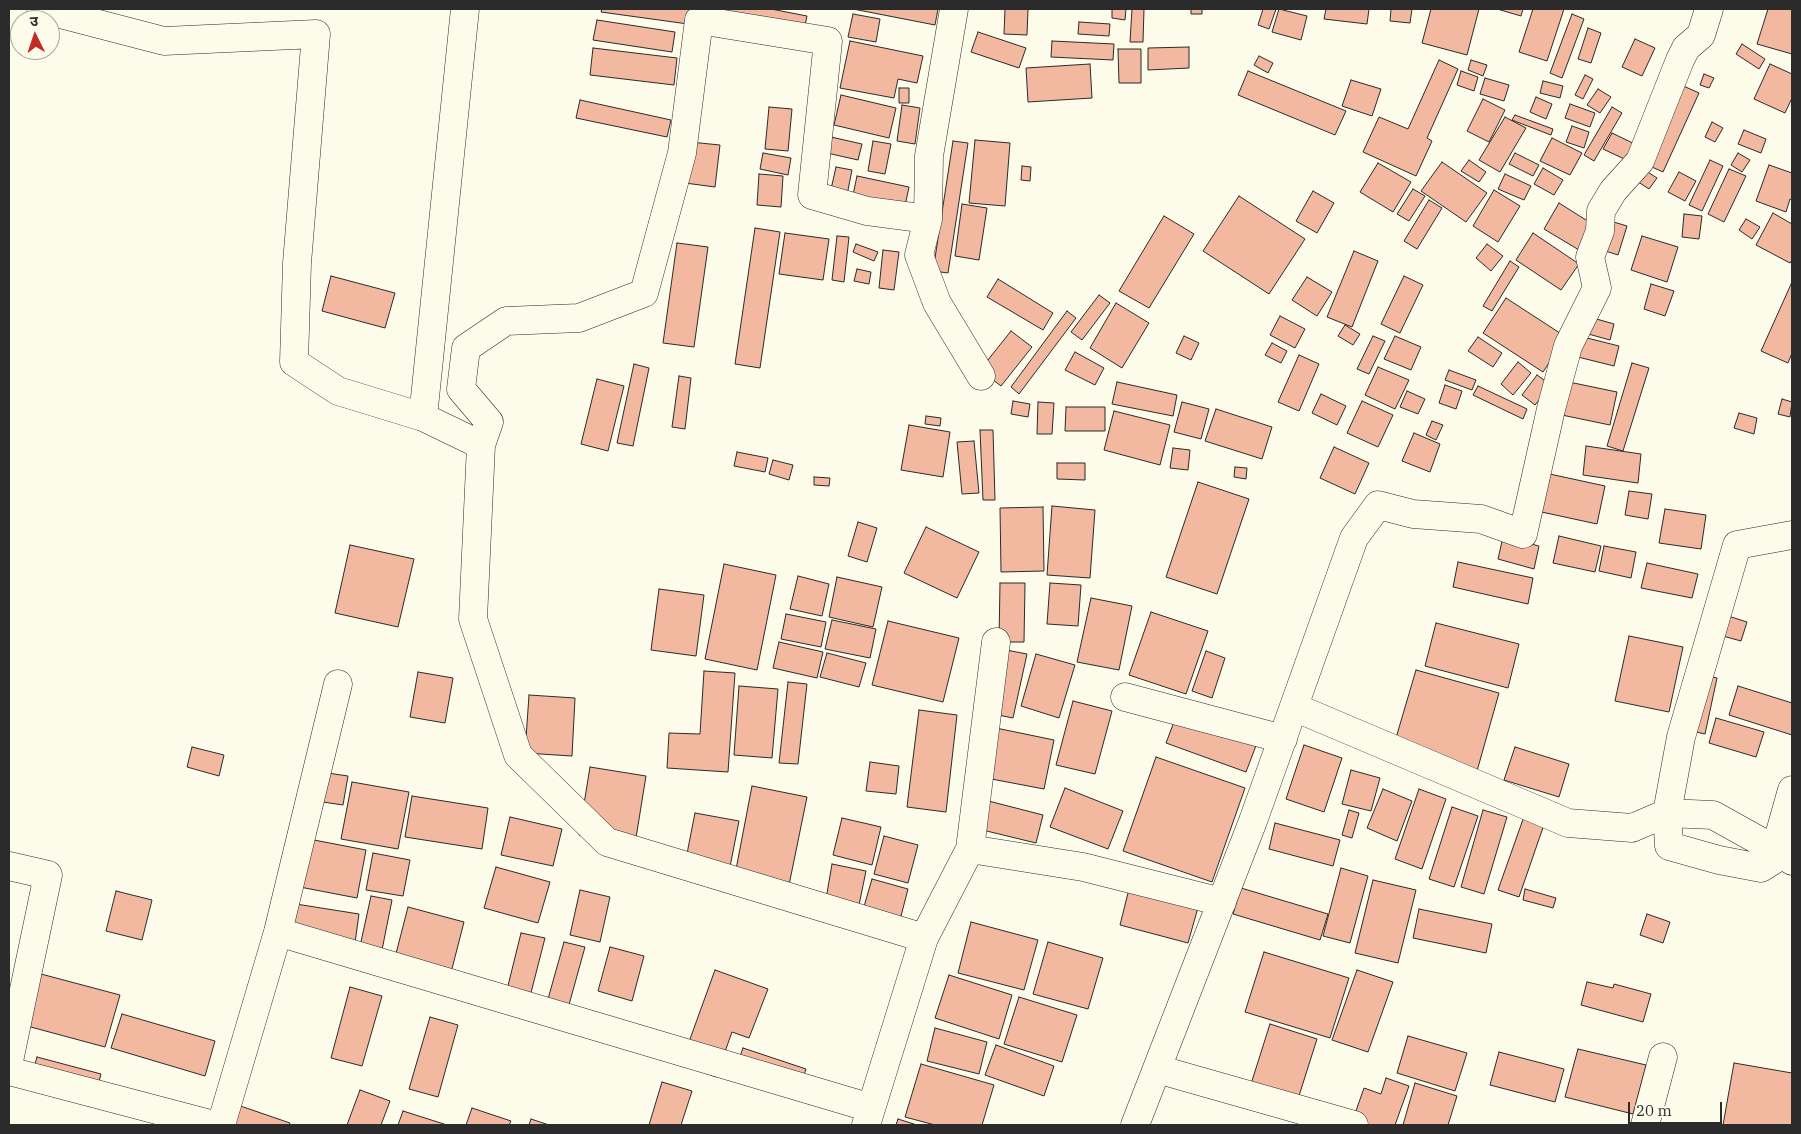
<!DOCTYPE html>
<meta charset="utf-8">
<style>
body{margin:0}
#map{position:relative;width:1801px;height:1134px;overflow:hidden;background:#fdfbea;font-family:"IBM Plex Serif","Noto Sans Devanagari",serif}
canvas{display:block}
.frame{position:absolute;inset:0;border:10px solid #2b2b2b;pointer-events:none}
.north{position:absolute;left:10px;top:10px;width:50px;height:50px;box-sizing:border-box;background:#fdfbea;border:1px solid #a9a89e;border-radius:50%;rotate:356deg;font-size:14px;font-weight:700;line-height:20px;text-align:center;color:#2b2b2b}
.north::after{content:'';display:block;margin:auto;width:18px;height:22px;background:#c62828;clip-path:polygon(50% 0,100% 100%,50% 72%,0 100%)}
.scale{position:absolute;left:1628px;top:1102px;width:94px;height:22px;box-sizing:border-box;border:2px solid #2b2b2b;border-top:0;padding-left:6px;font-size:15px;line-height:18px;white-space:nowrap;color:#2b2b2b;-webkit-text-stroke:4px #fdfbea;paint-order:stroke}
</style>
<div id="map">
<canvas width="1801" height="1134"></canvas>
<div class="frame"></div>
<div class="north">उ</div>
<div class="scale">20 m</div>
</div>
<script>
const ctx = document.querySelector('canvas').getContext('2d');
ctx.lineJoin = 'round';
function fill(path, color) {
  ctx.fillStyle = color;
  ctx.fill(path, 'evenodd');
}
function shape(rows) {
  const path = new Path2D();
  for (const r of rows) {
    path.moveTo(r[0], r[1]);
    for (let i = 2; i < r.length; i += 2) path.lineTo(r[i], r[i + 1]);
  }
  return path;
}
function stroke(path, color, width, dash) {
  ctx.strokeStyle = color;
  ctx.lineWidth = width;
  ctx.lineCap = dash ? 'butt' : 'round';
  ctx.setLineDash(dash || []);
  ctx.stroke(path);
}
const building = shape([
 [602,9,690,9,688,24,601,12,602,9],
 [711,9,771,9,807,16,801,45,711,9],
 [853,9,938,9,935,25,853,9],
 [1005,9,1028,9,1027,35,1004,34,1005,9],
 [1112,9,1126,9,1125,20,1112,18,1112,9],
 [1132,9,1144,9,1143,42,1130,42,1132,9],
 [1191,9,1202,9,1202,14,1191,14,1191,9],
 [1263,9,1276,9,1269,29,1258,25,1263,9],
 [1279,9,1307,16,1301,40,1272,32,1279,9],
 [1326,9,1369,9,1367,24,1324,19,1326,9],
 [1391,9,1412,9,1410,23,1390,21,1391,9],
 [1431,9,1479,9,1467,55,1422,43,1431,9],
 [1497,9,1523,9,1521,16,1497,9],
 [1533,9,1564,9,1547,61,1519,52,1533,9],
 [1768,9,1792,9,1792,54,1757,44,1768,9],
 [853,14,880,19,876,42,848,37,853,14],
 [1572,14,1584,19,1562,78,1550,73,1572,14],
 [597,20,675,32,672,52,593,40,597,20],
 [1079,22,1110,24,1109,36,1078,34,1079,22],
 [1588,28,1601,33,1591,63,1578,59,1588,28],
 [978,32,1026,48,1019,68,971,52,978,32],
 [1635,39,1655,48,1642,76,1622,67,1635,39],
 [850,41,923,56,917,83,898,79,894,98,840,88,850,41],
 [1052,41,1114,44,1113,60,1051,57,1052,41],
 [1742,44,1765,59,1759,69,1736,54,1742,44],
 [1189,47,1189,68,1148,70,1148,48,1189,47],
 [593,48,677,58,674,85,590,75,593,48],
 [1118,49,1141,49,1141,83,1119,83,1118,49],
 [1259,56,1273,63,1268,73,1254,65,1259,56],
 [1439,60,1458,69,1427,138,1432,141,1416,176,1363,152,1379,117,1408,129,1439,60],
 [1471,60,1487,65,1483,76,1468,70,1471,60],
 [1090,64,1092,98,1028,102,1026,68,1090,64],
 [1770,64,1792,74,1792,98,1785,113,1754,99,1770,64],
 [1248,71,1346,111,1335,135,1238,95,1248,71],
 [1461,71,1478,77,1474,91,1457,85,1461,71],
 [1704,74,1714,78,1709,88,1700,85,1704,74],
 [1585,75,1593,79,1583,99,1575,95,1585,75],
 [1485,78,1509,85,1504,101,1480,94,1485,78],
 [1351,80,1381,89,1372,116,1342,106,1351,80],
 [1543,81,1563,86,1560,98,1540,93,1543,81],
 [1679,84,1699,93,1663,172,1643,163,1679,84],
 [899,88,909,88,909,103,899,103,899,88],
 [1598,89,1611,97,1600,113,1587,105,1598,89],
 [841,95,896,108,889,138,834,125,841,95],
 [1536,97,1552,104,1546,119,1530,112,1536,97],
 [1483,99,1505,110,1489,142,1467,131,1483,99],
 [580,100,671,120,667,137,576,118,580,100],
 [1570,104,1595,113,1590,127,1565,118,1570,104],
 [902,105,920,108,915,144,897,141,902,105],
 [769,107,792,109,788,151,765,149,769,107],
 [1612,107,1622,113,1594,161,1584,155,1612,107],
 [1515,115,1553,129,1551,135,1512,120,1515,115],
 [1505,117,1526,128,1500,172,1479,160,1505,117],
 [1712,122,1723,128,1715,142,1705,137,1712,122],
 [1572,126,1589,132,1584,148,1566,142,1572,126],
 [1744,130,1766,139,1761,153,1738,144,1744,130],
 [1612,133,1641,147,1633,163,1603,149,1612,133],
 [831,137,862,144,858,160,827,153,831,137],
 [1552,138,1582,153,1570,175,1540,161,1552,138],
 [975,140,1010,143,1005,206,969,203,975,140],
 [873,141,891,144,885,174,868,171,873,141],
 [953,141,968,143,948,273,933,271,953,141],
 [690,142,720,145,715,187,685,183,690,142],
 [763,153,791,158,788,175,760,169,763,153],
 [1515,153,1539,165,1533,176,1509,164,1515,153],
 [1738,153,1750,160,1742,172,1731,165,1738,153],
 [1469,160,1486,172,1479,182,1461,171,1469,160],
 [1710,160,1723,166,1702,211,1689,205,1710,160],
 [1442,162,1487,193,1466,222,1421,191,1442,162],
 [1378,163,1411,182,1393,212,1360,192,1378,163],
 [1769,165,1792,173,1792,200,1790,199,1786,212,1756,201,1769,165],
 [1022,166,1031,167,1030,181,1021,180,1022,166],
 [836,167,852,170,844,210,827,207,836,167],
 [1640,167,1657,178,1649,189,1632,178,1640,167],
 [1543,168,1563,180,1554,195,1534,184,1543,168],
 [1729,169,1746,176,1724,222,1708,214,1729,169],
 [1679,172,1696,181,1685,201,1668,192,1679,172],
 [759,174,783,176,781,207,757,205,759,174],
 [1505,174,1531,186,1524,200,1498,189,1505,174],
 [857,176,909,187,901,225,849,214,857,176],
 [1413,189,1425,196,1409,221,1397,214,1413,189],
 [1494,190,1520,206,1498,242,1473,226,1494,190],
 [1313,191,1334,203,1317,233,1296,221,1313,191],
 [1239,196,1305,239,1269,294,1203,251,1239,196],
 [1429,200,1442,208,1417,249,1404,241,1429,200],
 [1559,203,1594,225,1579,250,1544,229,1559,203],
 [962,204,987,208,979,260,955,256,962,204],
 [1773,213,1792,224,1792,260,1790,263,1756,245,1773,213],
 [1684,214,1702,216,1699,239,1682,237,1684,214],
 [1164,216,1194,234,1149,308,1119,291,1164,216],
 [1746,219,1760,227,1752,239,1739,230,1746,219],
 [1607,220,1627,226,1618,255,1599,249,1607,220],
 [755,228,780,232,760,368,735,364,755,228],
 [785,233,829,239,823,280,779,274,785,233],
 [1533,233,1579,264,1561,290,1516,260,1533,233],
 [837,236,849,237,844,282,832,280,837,236],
 [1642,236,1678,247,1667,282,1631,270,1642,236],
 [677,243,708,247,694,347,663,343,677,243],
 [856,244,878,252,874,261,853,252,856,244],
 [1487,244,1503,256,1491,271,1476,258,1487,244],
 [883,250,899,252,894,290,879,288,883,250],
 [1354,251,1378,261,1352,327,1327,317,1354,251],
 [1510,261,1519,267,1492,311,1483,306,1510,261],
 [857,269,871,272,869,284,854,281,857,269],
 [331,276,395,293,385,328,322,311,331,276],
 [1404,276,1423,285,1400,333,1381,324,1404,276],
 [1307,277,1332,292,1317,316,1292,300,1307,277],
 [998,279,1053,313,1043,330,987,297,998,279],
 [1792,282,1792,353,1788,363,1761,351,1792,282],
 [1651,284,1674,291,1665,316,1644,309,1651,284],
 [1099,295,1110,303,1082,340,1071,332,1099,295],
 [1506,298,1566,337,1543,372,1483,333,1506,298],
 [1116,303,1149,323,1122,368,1090,348,1116,303],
 [1067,311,1076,318,1019,394,1011,387,1067,311],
 [1280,316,1305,329,1295,348,1270,335,1280,316],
 [1586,316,1614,324,1610,340,1581,332,1586,316],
 [1345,325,1360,334,1353,345,1338,336,1345,325],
 [1011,331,1032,347,1001,386,980,370,1011,331],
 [1184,336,1199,343,1191,360,1176,353,1184,336],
 [1373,336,1385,341,1369,374,1357,369,1373,336],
 [1395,336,1421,347,1411,370,1384,359,1395,336],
 [1478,337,1502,353,1493,367,1468,351,1478,337],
 [1583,337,1619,346,1614,366,1578,357,1583,337],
 [1272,343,1287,351,1281,363,1265,355,1272,343],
 [1075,352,1104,368,1095,385,1065,370,1075,352],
 [1299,355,1319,364,1299,411,1278,402,1299,355],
 [1518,362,1531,373,1513,395,1501,384,1518,362],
 [1632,363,1649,368,1623,451,1607,446,1632,363],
 [634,364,649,368,633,446,617,443,634,364],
 [1378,367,1409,380,1395,409,1365,395,1378,367],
 [1449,370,1476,380,1472,390,1445,380,1449,370],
 [1537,375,1551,385,1535,405,1522,395,1537,375],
 [679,376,691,378,685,429,672,427,679,376],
 [597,379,624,386,608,451,581,444,597,379],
 [1564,381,1617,392,1610,425,1557,414,1564,381],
 [1117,382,1177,395,1173,416,1112,404,1117,382],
 [1445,385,1462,391,1456,409,1439,403,1445,385],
 [1478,386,1527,409,1523,419,1473,395,1478,386],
 [1407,391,1425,399,1418,414,1400,407,1407,391],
 [1321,394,1346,406,1337,425,1312,413,1321,394],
 [1782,399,1792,402,1790,417,1778,414,1782,399],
 [1013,401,1030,404,1028,417,1011,414,1013,401],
 [1362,401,1393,415,1378,447,1347,433,1362,401],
 [1038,402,1054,403,1052,434,1037,434,1038,402],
 [1182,402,1209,409,1201,439,1174,432,1182,402],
 [1066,407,1105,407,1105,431,1065,431,1066,407],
 [1216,409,1272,427,1262,459,1205,441,1216,409],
 [1114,411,1170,425,1160,465,1104,450,1114,411],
 [1739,413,1757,418,1754,434,1734,428,1739,413],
 [926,416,941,418,940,426,925,424,926,416],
 [1432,421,1443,425,1436,440,1426,435,1432,421],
 [909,425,950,432,943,477,901,470,909,425],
 [980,430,993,430,995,500,983,500,980,430],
 [1414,433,1440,444,1430,472,1402,461,1414,433],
 [974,441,979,493,962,494,957,442,974,441],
 [1586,446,1641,454,1638,483,1583,475,1586,446],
 [1334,447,1369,463,1355,494,1320,478,1334,447],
 [1173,448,1190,450,1188,470,1170,468,1173,448],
 [737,452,768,458,765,472,734,466,737,452],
 [773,460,793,465,789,480,769,474,773,460],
 [1057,463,1085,463,1085,480,1057,479,1057,463],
 [1235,467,1247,468,1246,479,1234,477,1235,467],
 [1545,473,1605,486,1597,524,1537,511,1545,473],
 [814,477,830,478,829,486,814,485,814,477],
 [1198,482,1249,499,1217,594,1166,577,1198,482],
 [1629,491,1652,494,1648,519,1625,515,1629,491],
 [1052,506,1095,510,1090,578,1047,575,1052,506],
 [1043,507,1044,571,1001,572,1000,508,1043,507],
 [1665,509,1706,515,1701,549,1659,543,1665,509],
 [858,522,877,528,867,562,848,556,858,522],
 [926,527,979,552,957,598,904,573,926,527],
 [1559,536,1601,546,1595,572,1553,563,1559,536],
 [1503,537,1539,546,1534,569,1498,559,1503,537],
 [350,545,414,559,398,627,335,613,350,545],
 [1604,546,1636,552,1631,578,1599,571,1604,546],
 [1458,562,1533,578,1528,604,1453,587,1458,562],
 [1647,563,1698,574,1692,598,1641,588,1647,563],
 [724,564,776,575,757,670,705,659,724,564],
 [798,576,829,584,822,616,790,609,798,576],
 [837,577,882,587,873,627,829,617,837,577],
 [1000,583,1025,583,1024,642,999,642,1000,583],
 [1050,583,1081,585,1078,626,1047,624,1050,583],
 [659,589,704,595,696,656,651,650,659,589],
 [1091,598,1132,606,1119,670,1077,662,1091,598],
 [1151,612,1208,631,1186,694,1129,675,1151,612],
 [786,614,826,622,821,647,781,639,786,614],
 [1725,615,1747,622,1741,641,1719,635,1725,615],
 [832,620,876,629,870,658,825,649,832,620],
 [888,621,959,638,943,702,872,685,888,621],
 [1436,623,1519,644,1508,688,1425,666,1436,623],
 [1629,636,1683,647,1669,712,1615,701,1629,636],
 [779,642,823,652,817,678,773,668,779,642],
 [1001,649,1027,654,1013,718,988,713,1001,649],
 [1206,651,1225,658,1212,698,1192,691,1206,651],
 [827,653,866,663,859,687,820,677,827,653],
 [1036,654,1075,665,1059,718,1021,706,1036,654],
 [1416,670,1499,693,1477,771,1393,748,1416,670],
 [704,671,735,673,728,772,667,768,669,733,700,734,704,671],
 [418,672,453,678,445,723,410,717,418,672],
 [1699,674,1717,678,1705,734,1687,730,1699,674],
 [788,682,807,684,798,764,779,763,788,682],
 [739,686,778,689,772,758,734,755,739,686],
 [1738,686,1792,703,1792,735,1729,715,1738,686],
 [529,695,575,698,572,756,525,753,529,695],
 [1073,701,1112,711,1095,774,1056,765,1073,701],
 [919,710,957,715,946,812,907,807,919,710],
 [1177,714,1257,743,1246,772,1166,743,1177,714],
 [1716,718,1764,732,1756,757,1709,743,1716,718],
 [991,727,1054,740,1044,789,981,777,991,727],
 [1304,745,1342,758,1324,812,1286,799,1304,745],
 [192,747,224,755,219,776,187,767,192,747],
 [1515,747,1569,764,1559,797,1504,780,1515,747],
 [1156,757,1245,788,1212,882,1123,851,1156,757],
 [870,762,899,766,896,794,866,791,870,762],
 [590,767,646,776,635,844,579,835,590,767],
 [1351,770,1380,778,1371,811,1342,804,1351,770],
 [314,771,348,776,343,805,309,800,314,771],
 [352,782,409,792,398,849,341,839,352,782],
 [752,786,807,797,788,890,734,880,752,786],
 [1065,788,1123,811,1108,849,1050,827,1065,788],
 [1383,789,1412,801,1397,841,1367,828,1383,789],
 [1419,789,1446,799,1422,869,1395,859,1419,789],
 [412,796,488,808,482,849,405,837,412,796],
 [969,796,1043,815,1036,843,962,825,969,796],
 [1452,807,1478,816,1454,887,1429,879,1452,807],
 [1527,808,1547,816,1519,897,1498,890,1527,808],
 [1349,810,1359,813,1352,838,1342,835,1349,810],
 [1483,810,1507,817,1484,894,1461,887,1483,810],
 [695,813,739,821,727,882,683,874,695,813],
 [510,817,562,829,553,866,501,855,510,817],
 [842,818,881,827,872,865,833,855,842,818],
 [1275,823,1340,840,1333,866,1269,849,1275,823],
 [288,835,366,850,357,898,279,883,288,835],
 [884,836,918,845,908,883,874,874,884,836],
 [373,853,410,860,403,896,366,890,373,853],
 [832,864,866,871,859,905,826,899,832,864],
 [496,867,550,882,538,923,484,908,496,867],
 [1341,868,1368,876,1350,943,1323,936,1341,868],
 [872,879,908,889,900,920,863,910,872,879],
 [1373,880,1416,890,1398,963,1355,953,1373,880],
 [1130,885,1199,904,1188,943,1120,925,1130,885],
 [1241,888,1328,914,1320,940,1233,914,1241,888],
 [1525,889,1556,898,1553,908,1523,900,1525,889],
 [580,890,610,897,600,942,570,935,580,890],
 [116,891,152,900,142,940,106,931,116,891],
 [371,896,392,900,379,965,357,960,371,896],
 [277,901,359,914,353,957,271,944,277,901],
 [408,907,464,922,447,988,391,973,408,907],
 [1419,909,1492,924,1486,953,1413,938,1419,909],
 [1647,914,1670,922,1663,943,1640,935,1647,914],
 [971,922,1038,940,1024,990,958,973,971,922],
 [521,933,545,938,525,1016,502,1010,521,933],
 [564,942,585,947,562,1030,541,1024,564,942],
 [1048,942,1103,958,1088,1009,1033,994,1048,942],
 [610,947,644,956,632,1001,598,991,610,947],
 [1264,952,1349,978,1330,1038,1245,1012,1264,952],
 [715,970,768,989,749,1038,732,1032,716,1077,681,1064,715,970],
 [1357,970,1393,982,1368,1052,1332,1040,1357,970],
 [41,974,120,995,105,1047,27,1026,41,974],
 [949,975,1012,995,999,1039,935,1018,949,975],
 [1587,982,1613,988,1614,984,1651,994,1643,1022,1581,1005,1587,982],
 [350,987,382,996,362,1066,331,1058,350,987],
 [1019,997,1077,1015,1062,1062,1004,1044,1019,997],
 [122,1014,215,1041,205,1076,111,1048,122,1014],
 [430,1017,458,1025,438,1097,409,1089,430,1017],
 [1270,1024,1317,1039,1291,1121,1244,1106,1270,1024],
 [935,1028,987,1042,979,1074,927,1061,935,1028],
 [1408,1036,1467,1053,1455,1091,1397,1073,1408,1036],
 [996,1045,1054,1066,1044,1096,985,1075,996,1045],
 [743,1048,806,1069,796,1097,733,1076,743,1048],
 [1578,1049,1646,1065,1633,1114,1565,1097,1578,1049],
 [1499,1052,1564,1069,1555,1102,1490,1085,1499,1052],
 [37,1057,101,1074,94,1100,30,1083,37,1057],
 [1734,1063,1792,1073,1792,1125,1723,1125,1734,1063],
 [921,1064,994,1085,982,1125,935,1125,905,1117,921,1064],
 [1386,1078,1409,1086,1395,1125,1351,1125,1364,1088,1381,1094,1386,1078],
 [662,1082,692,1091,681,1125,649,1125,662,1082],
 [1415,1083,1457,1096,1448,1125,1403,1125,1415,1083],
 [360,1090,390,1101,381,1125,347,1125,360,1090],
 [223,1100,290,1123,289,1125,214,1125,223,1100],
 [472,1108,511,1121,509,1125,466,1125,472,1108],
 [403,1111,447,1125,398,1125,403,1111],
 [531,1119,549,1125,529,1125,531,1119],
 [898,1119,917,1125,896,1125,898,1119]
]);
const street = shape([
 [41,9,164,41,316,34,297,263,294,362,338,391,423,417,481,445],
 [954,9,929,156,928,219,919,255,937,303,981,376],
 [423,417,465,9],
 [1125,697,1283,739],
 [1294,707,1568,823,1632,828,1667,813,1713,815,1783,854,1761,868,1719,860,1669,846,1667,813,1681,737,1737,545,1792,535],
 [1792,790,1779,836,1783,854,1792,861],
 [970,849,1083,867,1222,902],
 [9,866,48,875,9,1061],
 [278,932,871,1108],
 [924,938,970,849,996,642],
 [1157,1069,1354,1125],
 [9,1071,214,1125],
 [221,1125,278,932,338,684],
 [866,1125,924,938,607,842,518,755,473,619,481,445,489,422,461,389,466,348,506,321,579,318,644,293,682,153,699,20,828,41,812,195,867,211,928,219],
 [1135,1125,1253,821,1354,538,1378,505,1413,514,1481,519,1523,534,1551,409,1568,346,1597,288,1590,257,1600,231,1601,211,1613,191,1640,161,1680,60,1686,48,1701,35,1709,9],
 [1645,1125,1663,1057]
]);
fill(building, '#f2b8a0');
stroke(building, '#2b2b2b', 1);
stroke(street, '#2b2b2b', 29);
stroke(street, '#fdfbea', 28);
</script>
